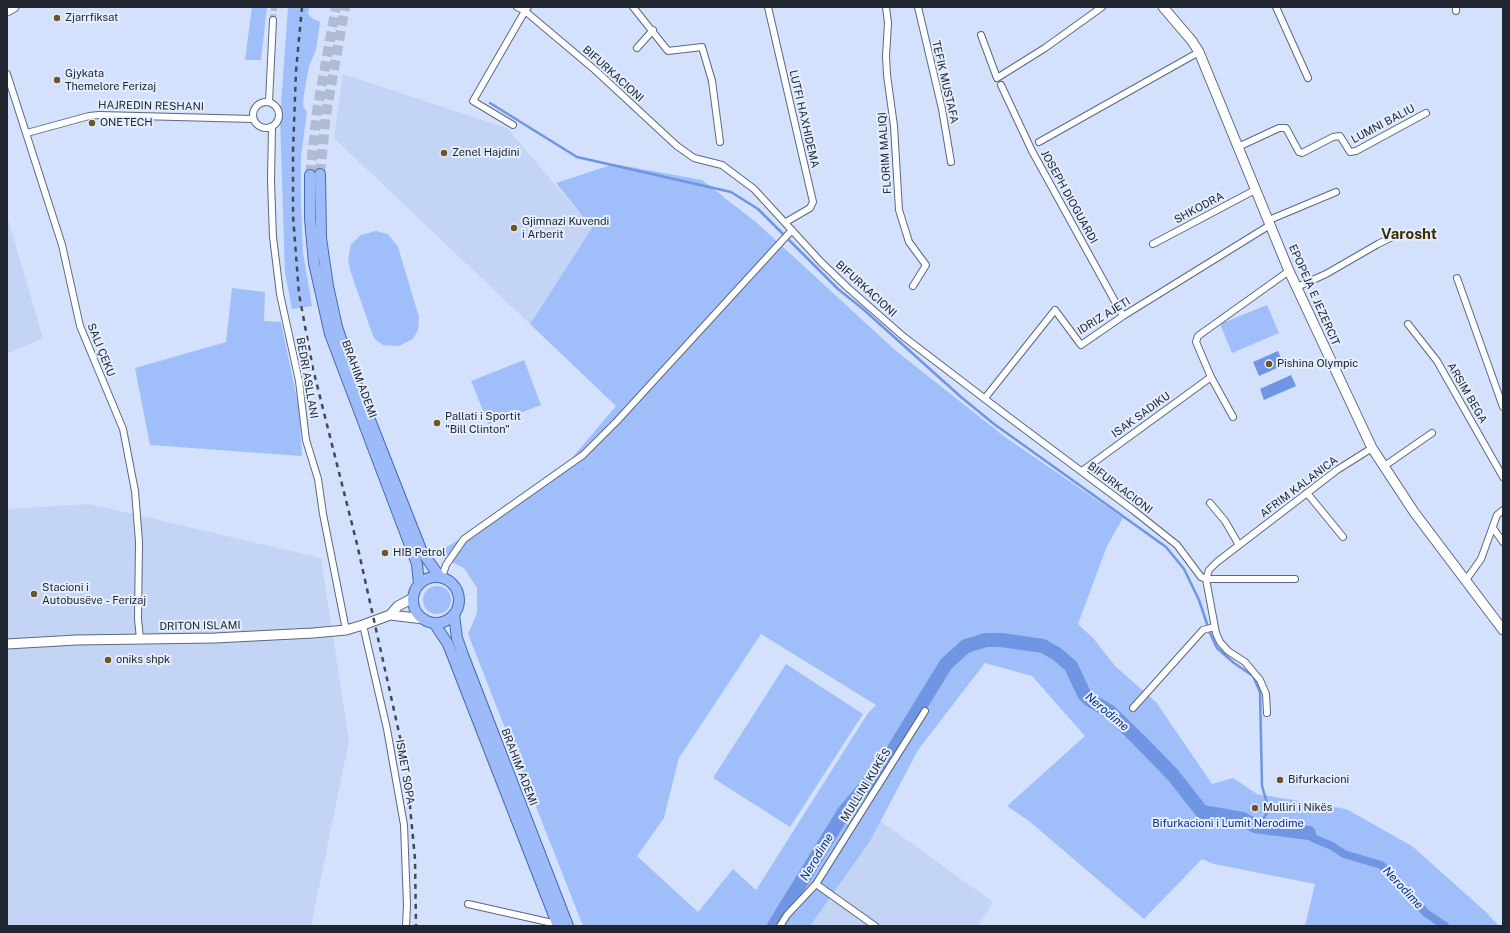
<!DOCTYPE html>
<meta charset="utf-8">
<style>
body{margin:0}
#map{position:relative;width:1510px;height:933px;overflow:hidden;background:#d3e1fc;font-family:"Public Sans",sans-serif}
canvas{display:block}
.frame{position:absolute;inset:0;border:8px solid #212630;pointer-events:none}
</style>
<div id="map">
<canvas width="1510" height="933"></canvas>
<div class="frame"></div>
</div>
<script>
const ctx = document.querySelector('canvas').getContext('2d');
ctx.lineJoin = 'round';
function fill(path, color) {
  ctx.fillStyle = color;
  ctx.fill(path, 'evenodd');
}
function shape(rows) {
  const path = new Path2D();
  for (const r of rows) {
    if (r.length === 3) {
      path.moveTo(r[0] + r[2], r[1]);
      path.arc(r[0], r[1], r[2], 0, 2 * Math.PI);
      continue;
    }
    path.moveTo(r[0], r[1]);
    for (let i = 2; i < r.length; i += 2) path.lineTo(r[i], r[i + 1]);
  }
  return path;
}
function stroke(path, color, width, dash) {
  ctx.strokeStyle = color;
  ctx.lineWidth = width;
  ctx.lineCap = dash ? 'butt' : 'round';
  ctx.setLineDash(dash || []);
  ctx.stroke(path);
}
function drawText(font, color, halo, rows, align = 'center') {
  ctx.font = font + ' "Public Sans",sans-serif';
  ctx.lineWidth = 4;
  ctx.setLineDash([]);
  ctx.textBaseline = 'middle';
  ctx.strokeStyle = halo;
  ctx.fillStyle = color;
  for (const [text, x, y, turn = 0] of rows) {
    ctx.save();
    ctx.translate(x, y);
    ctx.rotate((+turn || 0) * Math.PI / 180);
    ctx.textAlign = isNaN(turn) ? turn : align;
    if (halo) ctx.strokeText(text, 0, 0);
    ctx.fillText(text, 0, 0);
    ctx.restore();
  }
}
const built = shape([
 [343,74,507,128,592,228,530,324,334,138],
 [7,216,43,338,7,354],
 [90,504,321,558,349,741,311,926,7,926,7,509],
 [875,817,993,902,978,926,800,926]
]);
const green = shape([
 [252,7,267,7,261,60,245,60],
 [288,7,309,7,308,14,313,19,320,22,316,50,309,66,304,94,303,106,307,112,301,156,301,203,303,253,312,306,292,309,285,273,280,118],
 [614,164,702,180,757,223,895,350,1005,437,1123,518,1107,546,1078,624,1094,639,1115,666,1156,702,1212,784,1233,778,1257,794,1346,809,1412,846,1486,912,1499,926,1305,926,1315,884,1214,864,1202,859,1144,919,1029,821,1007,806,1085,736,1032,676,985,663,918,750,870,841,810,926,583,926,468,634,477,613,477,588,464,568,435,554,523,501,567,464,616,406,530,324,592,228,556,183],
 [761,634,876,705,868,713,756,890,733,869,698,912,637,856,664,818,679,758],
 [376,231,388,234,398,247,419,317,418,330,413,339,399,346,383,345,377,341,373,336,350,270,348,259,351,244,361,235],
 [232,288,265,292,264,321,281,322,299,409,302,456,150,445,135,368,226,342],
 [1267,305,1279,333,1232,353,1220,324],
 [524,360,541,405,489,425,471,381],
 [437,600,14],
 [786,664,863,714,790,827,713,778]
]);
const water = shape([
 [1278,351,1284,365,1259,376,1253,362],
 [1291,375,1296,386,1264,400,1260,389]
]);
const stream = shape([
 [490,103,577,157,731,192,758,209,838,289,863,309,961,397,994,424,1166,547,1184,569,1199,600,1210,633,1217,648,1234,663,1253,676,1260,692,1262,786,1269,810,1263,819,1266,822,1287,824,1309,833]
]);
const canal = shape([
 [1309,833,1313,838,1332,846,1344,854,1381,865,1426,913,1445,926]
]);
const river = shape([
 [774,926,844,812,886,762,946,664,966,646,986,640,1001,640,1043,646,1057,654,1071,666,1084,694,1090,700,1109,711,1139,740,1173,775,1202,812,1243,819,1255,826,1309,833]
]);
const streetTunnel = shape([
 [273,20,274,7]
]);
const primaryTunnel = shape([
 [320,174,326,114,345,7],
 [310,175,317,111,336,7]
]);
const street = shape([
 [517,7,525,11],
 [528,7,525,11,595,70,677,146,694,158,722,165,754,189,821,262,847,287,904,337,1006,415,1133,510,1177,545,1201,577,1206,579,1295,579],
 [633,7,668,51,702,47,712,81,720,142],
 [768,7,813,202,810,208,786,222],
 [886,7,888,23,886,56,887,75,894,126,899,210,909,242,926,265,913,286],
 [918,7,942,109,951,162],
 [1276,7,1308,78],
 [1456,11,1456,7],
 [981,35,997,78,1045,48,1102,7],
 [637,48,653,30],
 [7,74,62,245,80,326,123,429,135,491,139,542,138,619,140,639],
 [1001,85,1032,151,1123,316],
 [266,115,13],
 [269,102,273,20],
 [513,125,473,101,525,11],
 [272,127,271,181,273,237,280,294,299,381,306,440,318,479,323,514,346,630],
 [27,133,89,116,99,115,253,119],
 [1039,142,1199,52],
 [1238,147,1279,128,1286,128,1299,152,1302,153,1333,137,1340,136,1350,152,1356,151,1426,113],
 [1269,220,1336,192],
 [1153,244,1255,190],
 [1457,278,1503,407],
 [1297,287,1326,274,1378,244,1396,235],
 [1408,324,1437,361,1503,477],
 [1211,377,1233,417],
 [985,398,1055,310,1081,345,1123,316,1270,225],
 [1383,467,1432,433],
 [1082,471,1211,377,1196,342,1198,336,1289,271],
 [1307,493,1343,537],
 [1210,503,1225,521,1239,545],
 [1493,528,1503,542],
 [442,577,446,565,464,539,583,455,617,421,792,230],
 [1466,580,1481,559,1497,515,1503,510],
 [363,625,387,729,404,825,407,905,406,926],
 [1133,708,1203,630,1214,627],
 [1267,713,1266,694,1260,680,1245,662,1228,651,1220,642,1216,633,1206,579,1209,570,1217,562,1337,470,1372,448],
 [816,884,875,926],
 [468,904,557,924],
 [780,926,787,915,816,884,925,711]
]);
const secondary = shape([
 [1163,7,1192,41,1199,52,1289,271,1372,448,1414,512,1503,630],
 [7,11,14,7],
 [390,615,424,619],
 [7,644,76,640,215,638,313,633,346,630,363,625,390,615,398,606,413,598]
]);
const primary = shape([
 [320,174,321,238,328,286,337,327,359,392,422,552,440,577],
 [310,175,310,219,314,263,330,334,417,564,419,584],
 [436,600,23],
 [454,615,457,638,463,655,568,926],
 [434,623,448,644,558,926]
]);
const rail = shape([
 [302,7,296,71,293,151,293,216,299,294,313,369,357,544,406,764,415,859,416,926]
]);
const markers = [
 [57,18,4,"#6d5626"],
 [57,80,4,"#6d5626"],
 [92,123,4,"#6d5626"],
 [444,153,4,"#6d5626"],
 [514,228,4,"#6d5626"],
 [1269,364,4,"#6d5626"],
 [437,423,4,"#6d5626"],
 [385,553,4,"#6d5626"],
 [34,594,4,"#6d5626"],
 [108,660,4,"#6d5626"],
 [1280,780,4,"#6d5626"],
 [1255,808,4,"#6d5626"]
];
const poiNames = [
 ["Zjarrfiksat",65,18],
 ["Gjykata",65,74],
 ["Themelore Ferizaj",65,87],
 ["ONETECH",100,123],
 ["Zenel Hajdini",452,153],
 ["Gjimnazi Kuvendi",522,222],
 ["i Arberit",522,235],
 ["Pishina Olympic",1277,364],
 ["Pallati i Sportit",445,417],
 ["\"Bill Clinton\"",445,430],
 ["HIB Petrol",393,553],
 ["Stacioni i",42,588],
 ["Autobusëve - Ferizaj",42,601],
 ["oniks shpk",116,660],
 ["Bifurkacioni",1288,780],
 ["Mulliri i Nikës",1263,808]
];
const streetNames = [
 ["BIFURKACIONI",613,74,42],
 ["TEFIK MUSTAFA",945,82,77],
 ["HAJREDIN RESHANI",151,106,1],
 ["LUTFI HAXHIDEMA",804,119,77],
 ["LUMNI BALIU",1383,124,-28],
 ["FLORIM MALIQI",885,153,-94],
 ["JOSEPH DIOGUARDI",1069,197,61],
 ["SHKODRA",1199,208,-28],
 ["BIFURKACIONI",866,289,42],
 ["EPOPEJA E JEZERCIT",1314,295,66],
 ["IDRIZ AJETI",1104,316,-32],
 ["SALI ÇEKU",101,350,68],
 ["BEDRI ASLLANI",307,378,80],
 ["BRAHIM ADEMI",359,379,70],
 ["ARSIM BEGA",1467,393,60],
 ["ISAK SADIKU",1141,415,-36],
 ["AFRIM KALANICA",1299,487,-37],
 ["BIFURKACIONI",1120,488,37],
 ["DRITON ISLAMI",200,626,-1],
 ["BRAHIM ADEMI",519,767,69],
 ["ISMET SOPA",405,772,80],
 ["MULLINI KUKËS",866,785,-58]
];
const parkNames = [
 ["Bifurkacioni i Lumit Nerodime",1228,824]
];
const waterNames = [
 ["Nerodime",1107,712,40],
 ["Nerodime",817,857,-59],
 ["Nerodime",1403,888,47]
];
const districtNames = [
 ["Varosht",1409,234]
];
fill(built, '#c3d4f5');
fill(green, '#a0bffa');
fill(water, '#6f95e3');
stroke(stream, '#6f95e3', 2.5);
stroke(canal, '#6f95e3', 8);
stroke(river, '#6f95e3', 14);
stroke(streetTunnel, '#afbcd3', 6, [6, 3]);
stroke(primaryTunnel, '#afbcd3', 10, [10, 5]);
stroke(street, '#5c6880', 8);
stroke(secondary, '#5c6880', 11);
stroke(primary, '#4769af', 12);
stroke(street, '#fff', 6);
stroke(secondary, '#fff', 9);
stroke(primary, '#9dbbf8', 10);
stroke(rail, '#424956', 2.5, [5, 5]);
for (const [x, y, r, color] of markers) {
  const dot = new Path2D();
  dot.arc(x, y, r, 0, 2 * Math.PI);
  ctx.fillStyle = color;
  ctx.fill(dot);
  stroke(dot, '#e5eefe', 1.5);
}
drawText('11px', '#212630', '#e5eefe', poiNames, 'left');
drawText('11px', '#212630', '#e5eefe', streetNames);
drawText('11px', '#092e87', '#e5eefe', parkNames);
drawText('italic 12px', '#0a2f88', '#e5eefe', waterNames);
drawText('bold 15px', '#3d2c03', '#e5eefe', districtNames);
</script>
